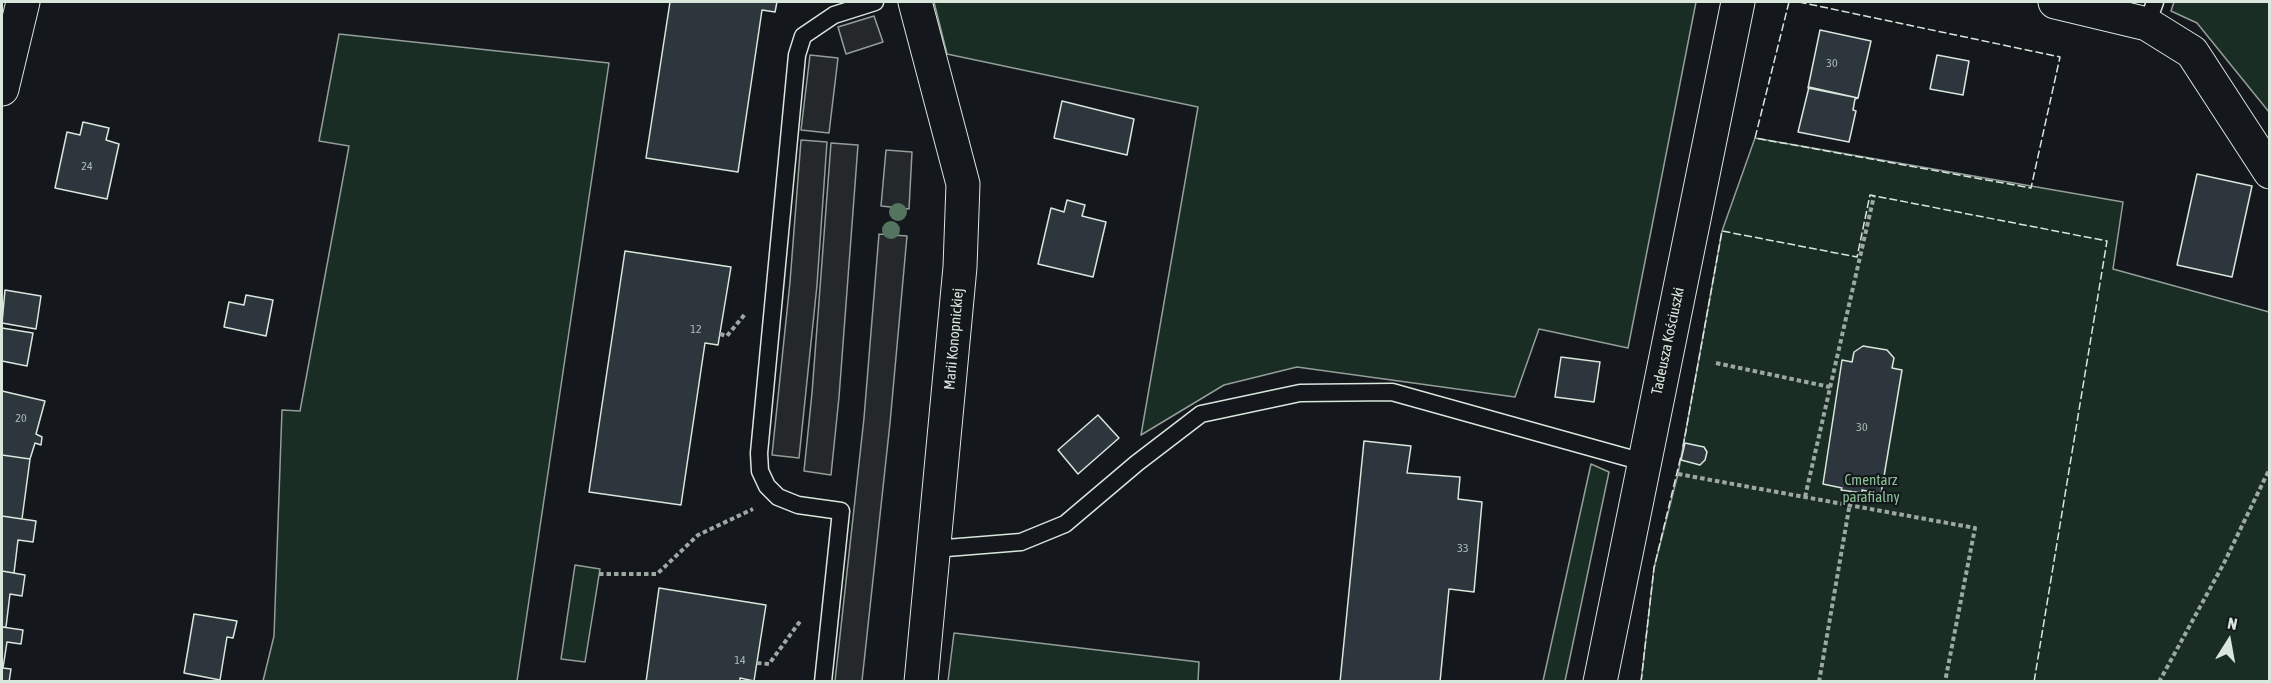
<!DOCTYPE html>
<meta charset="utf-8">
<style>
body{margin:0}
#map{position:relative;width:2271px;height:683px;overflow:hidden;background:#14181c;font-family:"Asap Condensed",sans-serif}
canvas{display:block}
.frame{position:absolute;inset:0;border:3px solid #d8e6dc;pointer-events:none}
.north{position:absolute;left:2199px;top:611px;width:60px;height:60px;-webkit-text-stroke:4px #14181c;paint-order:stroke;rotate:11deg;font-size:16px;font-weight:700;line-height:24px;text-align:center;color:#d8e6dc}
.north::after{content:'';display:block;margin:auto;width:21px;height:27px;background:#d8e6dc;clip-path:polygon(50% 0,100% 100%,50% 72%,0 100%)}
</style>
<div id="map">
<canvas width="2271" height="683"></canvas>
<div class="frame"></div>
<div class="north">N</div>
</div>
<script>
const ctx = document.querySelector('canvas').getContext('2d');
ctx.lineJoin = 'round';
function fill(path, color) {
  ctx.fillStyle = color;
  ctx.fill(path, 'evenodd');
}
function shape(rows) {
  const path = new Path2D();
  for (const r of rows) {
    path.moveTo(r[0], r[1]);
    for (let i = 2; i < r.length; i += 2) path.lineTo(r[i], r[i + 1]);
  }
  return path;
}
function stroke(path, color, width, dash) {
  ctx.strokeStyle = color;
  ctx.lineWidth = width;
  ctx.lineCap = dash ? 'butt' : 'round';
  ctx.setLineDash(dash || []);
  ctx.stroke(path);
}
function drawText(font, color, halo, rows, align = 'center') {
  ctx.font = font + ' "Asap Condensed",sans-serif';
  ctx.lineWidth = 4.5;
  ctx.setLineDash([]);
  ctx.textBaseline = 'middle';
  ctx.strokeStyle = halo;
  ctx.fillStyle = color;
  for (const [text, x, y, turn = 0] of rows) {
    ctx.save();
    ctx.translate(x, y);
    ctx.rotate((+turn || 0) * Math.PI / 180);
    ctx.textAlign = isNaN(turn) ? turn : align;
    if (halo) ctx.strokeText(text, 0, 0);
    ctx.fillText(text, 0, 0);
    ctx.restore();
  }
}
const green = shape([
 [934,2,1696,2,1628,348,1539,329,1515,397,1297,367,1224,385,1141,435,1198,107,947,54,934,2],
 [2174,2,2269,2,2269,112,2197,23,2171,11,2174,2],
 [339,34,609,63,517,681,263,681,274,636,282,410,300,411,349,146,319,141,339,34],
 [1755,138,2123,202,2113,269,2269,312,2269,681,1641,682,1654,568,1678,474,1722,231,1755,138],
 [1591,464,1609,472,1565,681,1543,681,1591,464],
 [575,565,600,569,585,662,561,659,575,565],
 [954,633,1199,662,1198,681,948,681,954,633]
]);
const parking = shape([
 [874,16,883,42,846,54,838,27,874,16],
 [810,55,838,58,829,133,801,130,810,55],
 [801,140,827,142,817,285,799,458,772,455,790,282,801,140],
 [831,143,858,145,839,397,831,475,804,471,812,393,831,143],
 [886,150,912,152,909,209,881,206,886,150],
 [879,234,907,236,890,423,862,681,835,681,864,418,879,234]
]);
const building = shape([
 [670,2,777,2,775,12,762,10,738,172,646,158,670,2],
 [1820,30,1871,41,1858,98,1808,88,1820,30],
 [1937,55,1969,61,1963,95,1930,89,1937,55],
 [1809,87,1858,98,1855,99,1853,110,1856,111,1849,142,1798,132,1809,87],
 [1062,101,1134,119,1127,155,1054,138,1062,101],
 [83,122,109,128,106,140,119,144,107,199,55,188,67,132,80,135,83,122],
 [2197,174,2252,186,2232,277,2177,265,2197,174],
 [1067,200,1085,205,1082,216,1106,222,1093,277,1038,264,1051,208,1064,212,1067,200],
 [625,251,731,267,718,345,705,343,681,505,589,492,625,251],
 [5,290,41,296,36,329,2,323,5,290],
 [246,295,273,300,266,336,224,327,229,302,244,305,246,295],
 [2,328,33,333,27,366,2,361,2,328],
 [1863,346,1887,350,1894,358,1892,368,1902,370,1881,494,1862,490,1862,493,1841,490,1842,488,1823,484,1842,360,1852,362,1854,352,1863,346],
 [1561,357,1600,362,1594,402,1555,397,1561,357],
 [2,391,45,401,36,434,42,437,41,445,35,443,30,459,2,455,2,391],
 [1098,415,1119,438,1078,474,1058,450,1098,415],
 [1364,441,1411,446,1407,473,1460,477,1458,499,1482,502,1474,592,1449,589,1440,682,1340,682,1364,441],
 [1685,443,1704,447,1707,452,1705,460,1700,465,1681,460,1685,443],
 [2,455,30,459,22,519,2,516,2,455],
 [2,516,36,521,33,542,18,540,14,573,2,571,2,516],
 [2,571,25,575,22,596,10,594,6,627,2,627,2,571],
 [659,588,766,605,754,681,740,678,740,682,646,682,659,588],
 [194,614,237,621,233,638,227,637,220,680,184,673,194,614],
 [2,627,23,630,21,644,7,642,3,668,11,669,9,682,2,682,2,627]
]);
const path = shape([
 [720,334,727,336,745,314],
 [1716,363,1830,387],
 [1678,474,1975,528,1945,682],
 [1805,497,1874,196],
 [599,574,657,574,698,535,753,509],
 [757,663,769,664,801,620],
 [1819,682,1852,491],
 [2159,682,2224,563,2270,468]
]);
const service = shape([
 [2147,24,2155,2],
 [934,549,1021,542,1065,524,1137,463,1201,414,1300,393,1392,392,1643,462],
 [823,682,841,511,798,505,778,497,767,486,760,471,759,453,797,55,803,36,834,15,875,2]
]);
const minor = shape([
 [915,2,963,184,960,267,921,682],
 [2055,2,2147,24,2192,52,2270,172],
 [1600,682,1738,2]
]);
const tertiary = shape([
 [2,89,23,2]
]);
const fence = shape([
 [1789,2,1755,138,2031,188,2060,57,1799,2],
 [1683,447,1722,231,1857,257,1870,195,2107,241,2034,682],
 [1641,682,1654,568,1681,456]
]);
const trees = [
 [898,212],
 [891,230]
];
const numberNames = [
 ["30",1832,63],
 ["24",87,166],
 ["12",696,329],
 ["20",21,418],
 ["30",1862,427],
 ["33",1463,548],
 ["14",740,660]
];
const streetNames = [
 ["Marii Konopnickiej",954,339,-85],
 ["Tadeusza Kościuszki",1668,341,-78]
];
const parkNames = [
 ["Cmentarz",1871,480],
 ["parafialny",1871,497]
];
fill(green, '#1a2d24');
stroke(green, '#939e99', 1.5);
fill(parking, '#24282b');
stroke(parking, '#939e99', 1.5);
fill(building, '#2c363c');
stroke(building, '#d8e6dc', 1.5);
stroke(service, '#d8e6dc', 19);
stroke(minor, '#d8e6dc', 35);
stroke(tertiary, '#d8e6dc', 35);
stroke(path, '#9da8a2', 4, [4.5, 3]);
stroke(service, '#14181c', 16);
stroke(minor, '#14181c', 33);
stroke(tertiary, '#14181c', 33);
stroke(fence, '#d8e6dc', 1.5, [8, 3]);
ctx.fillStyle = '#55745f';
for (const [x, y] of trees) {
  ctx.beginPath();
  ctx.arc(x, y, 9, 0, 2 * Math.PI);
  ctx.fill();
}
drawText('12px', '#adbab4', null, numberNames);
drawText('15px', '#d8e6dc', '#14181c', streetNames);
drawText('15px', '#8ac095', '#14181c', parkNames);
</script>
